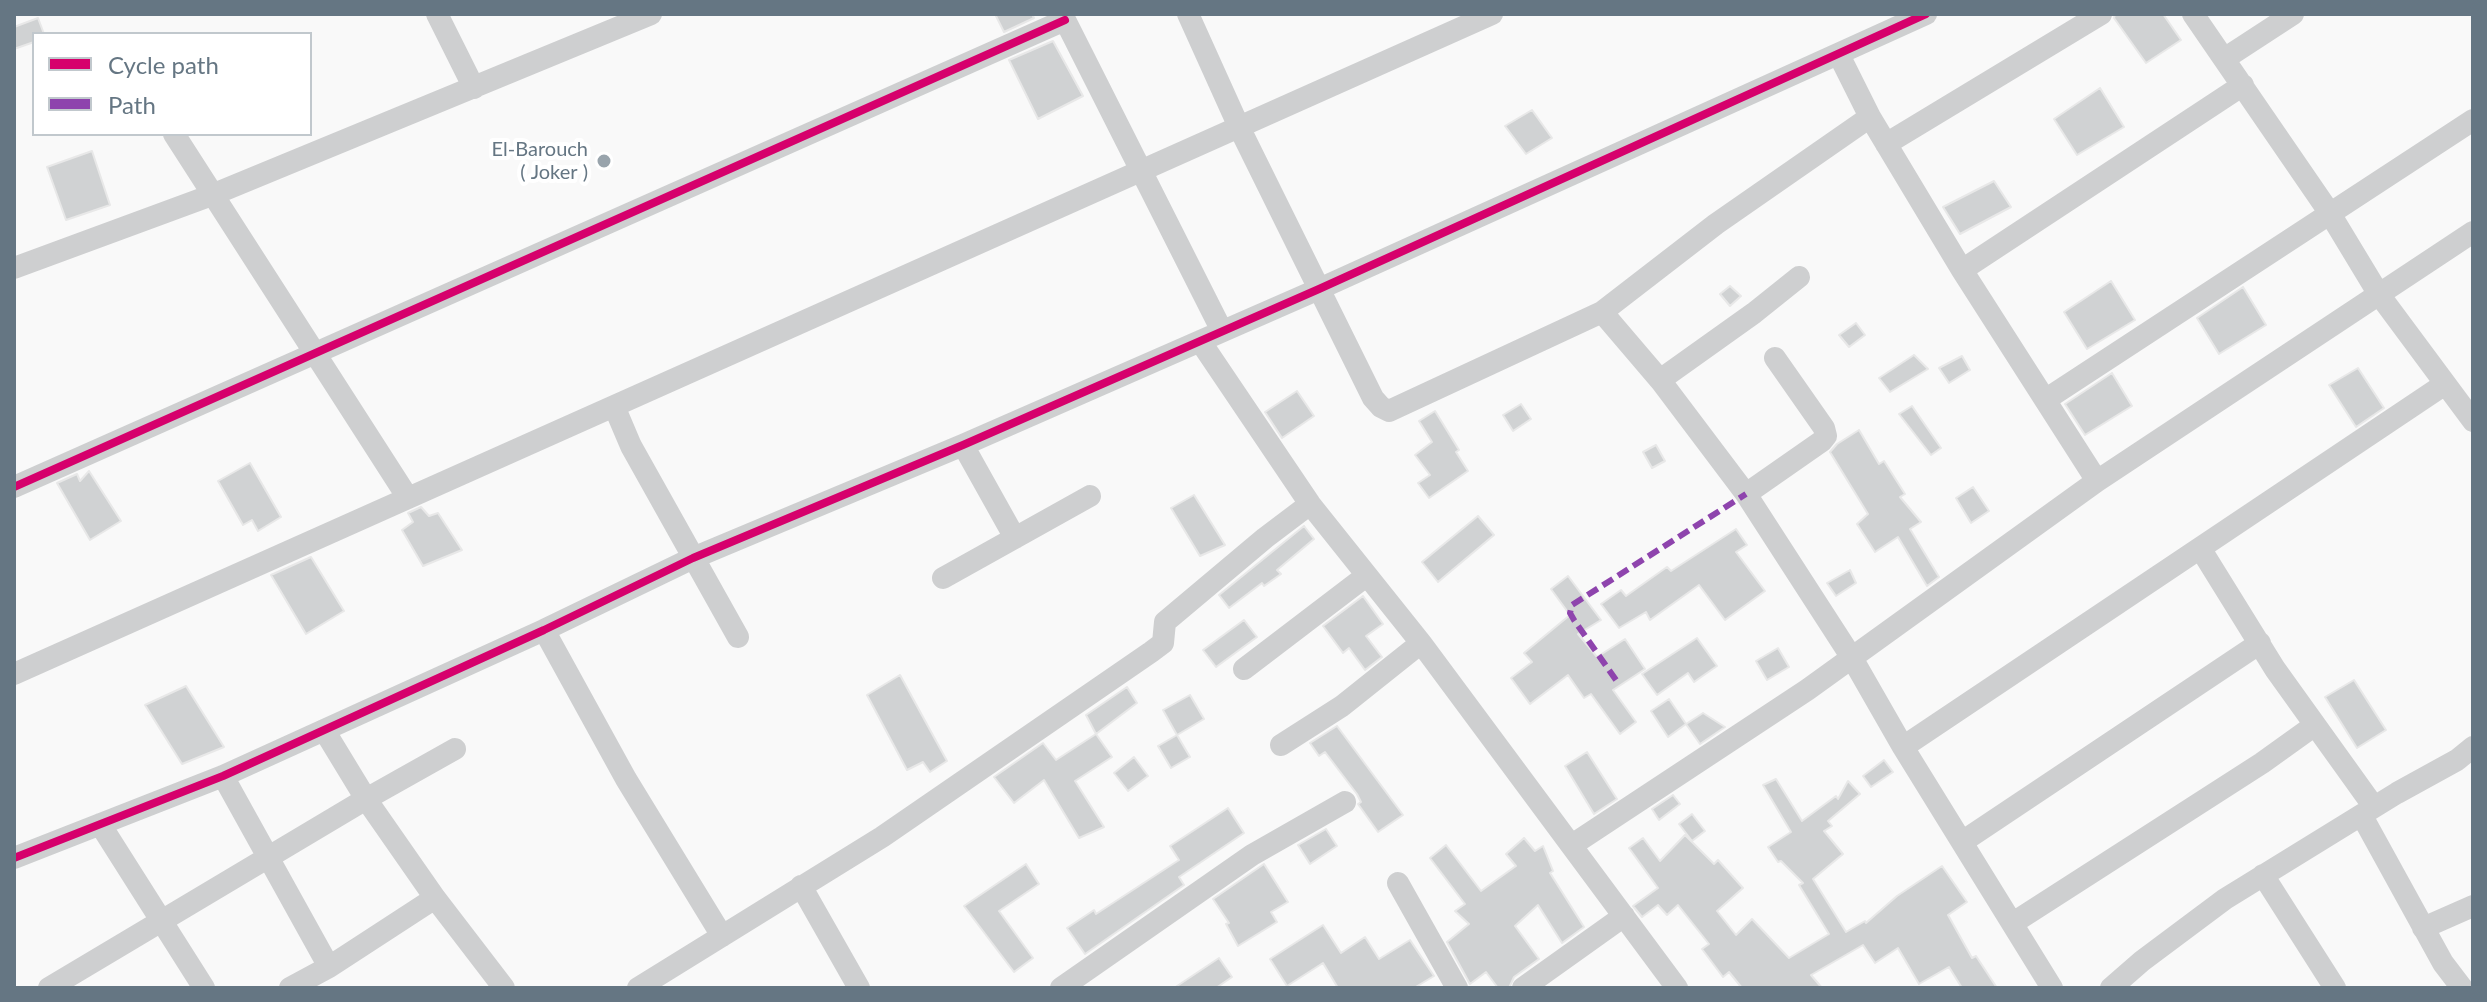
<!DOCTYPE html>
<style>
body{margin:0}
#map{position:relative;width:2487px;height:1002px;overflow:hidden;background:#f9f9f9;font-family:Lato,sans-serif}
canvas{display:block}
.frame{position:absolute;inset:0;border:16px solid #657683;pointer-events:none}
.legend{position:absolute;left:32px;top:32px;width:280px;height:104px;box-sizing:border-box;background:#fff;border:2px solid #c1c8cd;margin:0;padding:10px 14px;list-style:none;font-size:24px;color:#657683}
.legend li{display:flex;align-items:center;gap:16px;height:40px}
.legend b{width:40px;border:2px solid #c1c8cd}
</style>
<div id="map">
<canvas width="2487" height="1002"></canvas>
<div class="frame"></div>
<ul class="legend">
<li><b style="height:10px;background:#d6006c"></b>Cycle path</li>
<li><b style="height:10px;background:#8e44ad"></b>Path</li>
</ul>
</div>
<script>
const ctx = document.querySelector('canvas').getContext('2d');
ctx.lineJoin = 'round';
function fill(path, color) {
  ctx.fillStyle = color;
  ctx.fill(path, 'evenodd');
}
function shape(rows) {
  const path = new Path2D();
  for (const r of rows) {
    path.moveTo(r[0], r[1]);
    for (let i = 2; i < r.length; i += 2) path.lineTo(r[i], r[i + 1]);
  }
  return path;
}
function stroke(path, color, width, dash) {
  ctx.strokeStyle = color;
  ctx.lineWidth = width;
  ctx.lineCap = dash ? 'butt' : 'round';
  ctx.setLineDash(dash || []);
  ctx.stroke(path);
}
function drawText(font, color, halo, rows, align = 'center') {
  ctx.font = font + ' Lato,sans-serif';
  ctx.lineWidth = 8;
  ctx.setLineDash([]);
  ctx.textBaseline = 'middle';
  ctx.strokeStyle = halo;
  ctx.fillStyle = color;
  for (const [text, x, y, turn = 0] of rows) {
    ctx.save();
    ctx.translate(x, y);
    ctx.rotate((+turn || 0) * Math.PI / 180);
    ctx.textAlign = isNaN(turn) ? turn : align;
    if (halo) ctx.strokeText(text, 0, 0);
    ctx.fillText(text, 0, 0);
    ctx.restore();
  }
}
const building = shape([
 [995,14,1032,14,1034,18,1004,32,995,14],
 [2115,14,2163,14,2181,40,2146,63,2114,18,2115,14],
 [38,18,44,34,34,34,34,42,14,49,14,27,38,18],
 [1053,41,1083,96,1038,119,1009,60,1053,41],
 [2100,88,2124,127,2077,155,2054,119,2100,88],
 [1532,110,1552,138,1526,154,1505,126,1532,110],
 [92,151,110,205,66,220,47,167,92,151],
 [1994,181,2011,207,1960,234,1943,207,1994,181],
 [2111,281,2135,320,2087,349,2064,312,2111,281],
 [1730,286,1741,296,1730,306,1720,294,1730,286],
 [2243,287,2266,325,2219,354,2197,318,2243,287],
 [1856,323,1865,335,1849,347,1839,335,1856,323],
 [1914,355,1928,369,1890,392,1879,378,1914,355],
 [1962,356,1970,370,1949,383,1939,368,1962,356],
 [2358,368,2384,408,2356,427,2329,385,2358,368],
 [2112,373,2132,406,2085,435,2065,404,2112,373],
 [1297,391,1314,416,1282,438,1265,412,1297,391],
 [1521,404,1531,419,1513,431,1503,415,1521,404],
 [1912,406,1941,448,1931,455,1899,414,1912,406],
 [1435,411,1459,450,1456,452,1468,471,1429,498,1418,483,1430,475,1415,455,1432,442,1419,421,1435,411],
 [1859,430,1879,464,1884,461,1905,494,1900,497,1921,522,1910,529,1939,577,1927,586,1898,537,1875,552,1857,524,1868,514,1830,452,1837,444,1859,430],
 [1656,445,1665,461,1652,468,1643,452,1656,445],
 [250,463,281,517,258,531,252,520,243,525,218,481,250,463],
 [89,471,121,521,90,540,57,483,77,474,80,481,89,471],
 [1973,487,1989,511,1971,523,1956,498,1973,487],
 [1194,495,1225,545,1200,556,1171,508,1194,495],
 [421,507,429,516,438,513,462,550,423,566,402,530,413,522,408,513,421,507],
 [1478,516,1494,535,1438,582,1422,562,1478,516],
 [1304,526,1314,539,1277,570,1281,574,1264,586,1262,583,1229,608,1219,595,1304,526],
 [1736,529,1747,545,1736,552,1765,591,1725,620,1699,585,1650,620,1646,612,1619,628,1601,604,1621,590,1626,596,1667,567,1671,571,1736,529],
 [311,557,344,611,306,634,271,575,311,557],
 [1850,570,1856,583,1836,596,1827,583,1850,570],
 [1568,576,1601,620,1578,634,1597,657,1625,639,1645,669,1613,690,1636,722,1620,734,1591,694,1584,698,1568,675,1530,704,1511,678,1532,662,1524,653,1570,615,1551,589,1568,576],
 [1363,596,1383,624,1366,636,1382,657,1365,670,1349,648,1343,653,1323,626,1363,596],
 [1244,620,1257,637,1216,667,1203,650,1244,620],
 [1697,638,1717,666,1694,682,1688,673,1657,695,1642,674,1697,638],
 [1778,648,1789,667,1767,680,1756,661,1778,648],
 [900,675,947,761,930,772,923,762,907,770,867,695,900,675],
 [2354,680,2386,730,2357,748,2325,697,2354,680],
 [186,686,224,747,182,764,145,705,186,686],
 [1127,687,1137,703,1096,734,1086,715,1127,687],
 [1190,695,1204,719,1177,735,1163,710,1190,695],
 [1669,699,1686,724,1668,737,1651,711,1669,699],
 [1703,713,1725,727,1700,744,1686,724,1703,713],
 [1337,726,1403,815,1378,832,1358,804,1361,802,1357,794,1325,752,1319,756,1310,743,1337,726],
 [1096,734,1112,757,1075,781,1104,827,1079,838,1044,780,1014,803,994,777,1043,743,1056,760,1096,734],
 [1177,735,1190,757,1171,768,1158,746,1177,735],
 [1587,752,1617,799,1594,814,1565,766,1587,752],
 [1134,757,1148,776,1128,791,1114,773,1134,757],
 [1884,760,1893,772,1871,787,1863,776,1884,760],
 [1776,779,1802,821,1836,796,1838,799,1848,781,1860,794,1828,821,1832,826,1824,831,1843,854,1813,879,1846,932,1865,921,1866,923,1897,896,1942,866,1967,902,1948,915,1972,958,1976,956,1997,988,1962,988,1949,967,1919,984,1898,948,1875,963,1863,945,1811,975,1822,988,1742,988,1729,972,1723,977,1702,949,1709,944,1678,905,1667,915,1658,905,1642,917,1633,906,1658,888,1629,848,1643,838,1660,861,1685,835,1714,864,1718,860,1743,888,1717,911,1736,935,1752,919,1789,958,1829,934,1799,885,1803,883,1781,861,1778,862,1768,847,1791,832,1763,785,1776,779],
 [1673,795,1680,804,1659,820,1652,809,1673,795],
 [1228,808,1244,833,1179,877,1184,885,1085,954,1067,928,1094,910,1096,914,1179,860,1170,846,1228,808],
 [1692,814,1705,831,1692,841,1679,824,1692,814],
 [1326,829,1337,846,1310,864,1298,845,1326,829],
 [1524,838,1535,851,1543,846,1553,871,1550,873,1584,927,1562,943,1538,905,1515,926,1539,959,1514,977,1509,988,1498,988,1486,972,1470,984,1447,942,1469,924,1455,911,1465,904,1430,858,1446,845,1481,891,1516,866,1506,854,1524,838],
 [1026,864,1039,884,999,911,1033,958,1014,972,964,906,1026,864],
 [1264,864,1288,902,1271,912,1277,922,1238,946,1226,924,1229,923,1213,899,1264,864],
 [1323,925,1341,953,1365,937,1379,959,1410,940,1434,976,1414,988,1338,988,1323,963,1287,986,1270,959,1323,925],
 [1219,958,1232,977,1216,988,1174,988,1219,958]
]);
const minor = shape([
 [437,14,474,88],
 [1062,14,1222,331],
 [1188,14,1239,127,1373,398,1381,407,1389,411,1602,312,1716,224,1870,117],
 [2193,14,2329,212,2378,293,2473,421],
 [1839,55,1870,117,1962,270,2097,481],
 [2224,59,2293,14],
 [174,134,408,498],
 [1886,144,2101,14],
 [14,268,212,195,651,14],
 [1962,270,2243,85],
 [1602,312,1660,380,1746,494,1852,658,1903,747,2052,988],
 [1200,341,1310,504,1421,643,1677,988],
 [1660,380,1754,313,1799,277],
 [2045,400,2473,120],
 [614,406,631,446,738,637],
 [963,445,1015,538],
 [14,487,1065,20],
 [1746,494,1822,441,1826,436,1824,428,1775,358],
 [2200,548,2275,669,2374,807],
 [943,578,1090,496],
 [544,630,626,779,722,936],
 [1244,669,1366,576],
 [14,674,1492,14],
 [324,730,366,799,435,898,504,988],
 [1281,745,1342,706,1421,643],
 [1903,747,2445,384],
 [223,776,329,967],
 [2362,816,2443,963,2462,988],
 [100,824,204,988],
 [1962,842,2260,643],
 [1572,845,1807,690,2097,481,2473,232],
 [14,858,223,776,544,630,693,558,963,445,1319,289,1926,14],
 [2263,875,2335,988],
 [1398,883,1457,988],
 [801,886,859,988],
 [2013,923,2262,763,2315,725],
 [2423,928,2473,906],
 [49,988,366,799,455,749],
 [290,988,329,967,435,898],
 [638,988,882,837,1151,652,1163,643,1165,622,1265,538,1310,504],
 [1061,988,1252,855,1345,802],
 [1523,988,1624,916],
 [2111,988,2142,961,2225,899,2397,793,2457,760,2473,747]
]);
const quiet = shape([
 [1616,680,1574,620,1570,613,1572,605,1746,494]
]);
const cycleway = shape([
 [14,487,1065,20],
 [14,858,223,776,544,630,693,558,963,445,1319,289,1926,14]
]);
const markers = [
 [604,161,8,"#99a4ac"]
];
const poiNames = [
 ["El-Barouch",588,150],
 ["( Joker )",588,173]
];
fill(building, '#d0d2d3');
stroke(building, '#e8e8e8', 2);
stroke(minor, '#cecfd0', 22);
stroke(quiet, '#8e44ad', 6, [12, 6]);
stroke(cycleway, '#d6006c', 8);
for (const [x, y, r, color] of markers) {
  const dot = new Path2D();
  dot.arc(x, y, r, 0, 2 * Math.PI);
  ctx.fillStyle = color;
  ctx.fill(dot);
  stroke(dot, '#fff', 3);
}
drawText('20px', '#657683', '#fff', poiNames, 'right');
</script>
